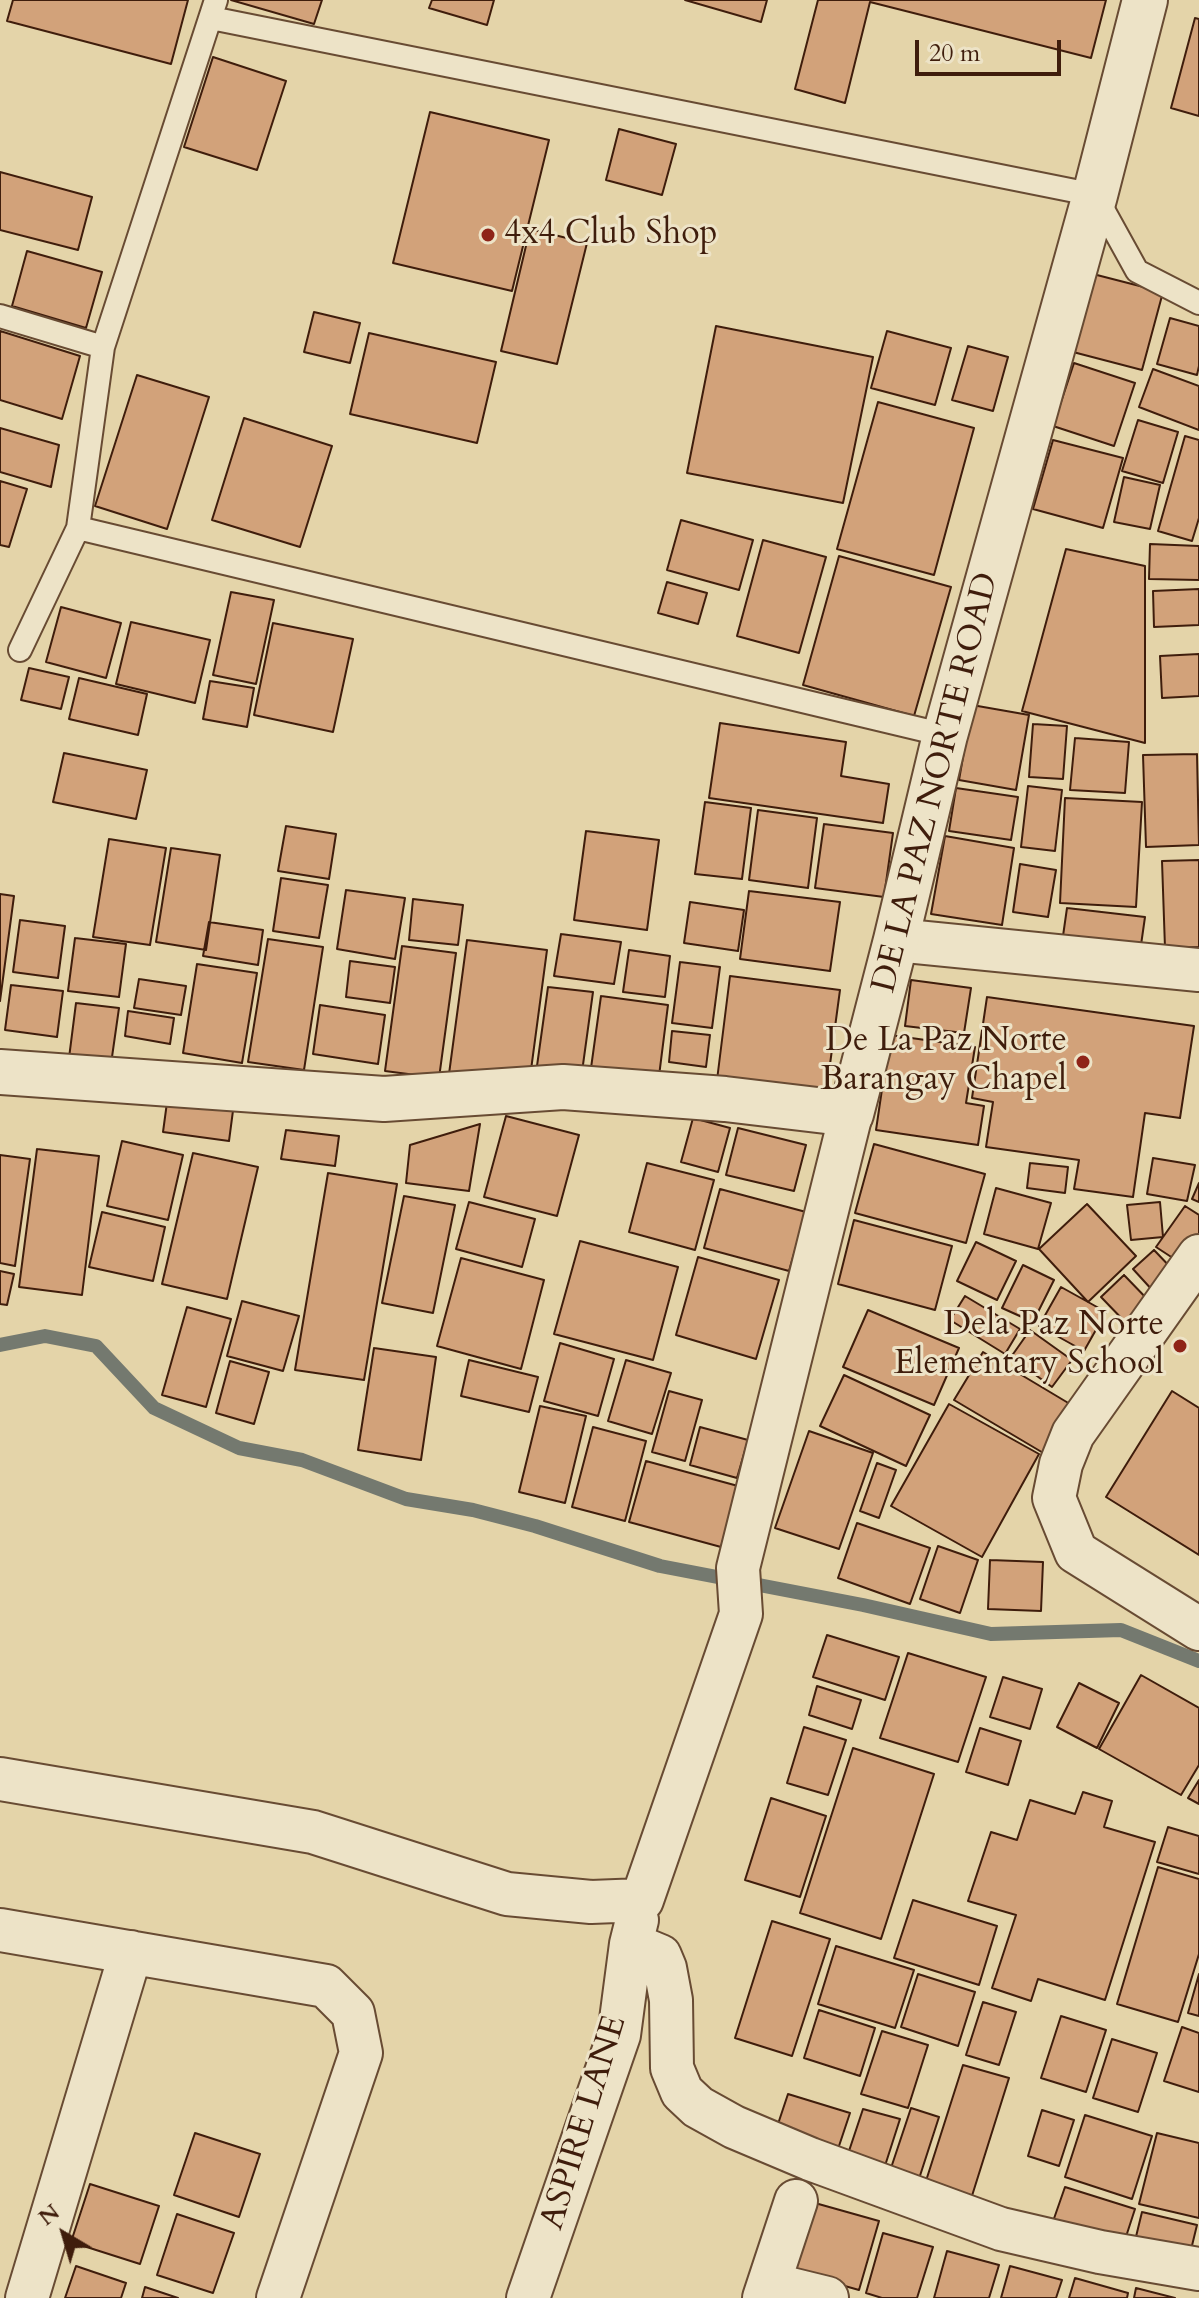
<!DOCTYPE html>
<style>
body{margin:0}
#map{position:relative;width:1199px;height:2298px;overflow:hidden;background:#e4d4a9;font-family:Cardo,serif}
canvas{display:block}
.north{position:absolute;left:24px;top:2194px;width:80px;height:80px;-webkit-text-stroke:6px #ede3c7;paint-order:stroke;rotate:322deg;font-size:22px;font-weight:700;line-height:32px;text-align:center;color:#3f1d0c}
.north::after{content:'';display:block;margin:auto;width:28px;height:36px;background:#3f1d0c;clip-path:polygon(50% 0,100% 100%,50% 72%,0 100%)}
.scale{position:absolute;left:915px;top:40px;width:146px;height:36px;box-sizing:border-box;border:4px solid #3f1d0c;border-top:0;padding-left:10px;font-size:24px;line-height:28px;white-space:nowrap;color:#3f1d0c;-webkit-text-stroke:6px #ede3c7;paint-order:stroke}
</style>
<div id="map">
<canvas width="1199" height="2298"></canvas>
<div class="north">N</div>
<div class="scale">20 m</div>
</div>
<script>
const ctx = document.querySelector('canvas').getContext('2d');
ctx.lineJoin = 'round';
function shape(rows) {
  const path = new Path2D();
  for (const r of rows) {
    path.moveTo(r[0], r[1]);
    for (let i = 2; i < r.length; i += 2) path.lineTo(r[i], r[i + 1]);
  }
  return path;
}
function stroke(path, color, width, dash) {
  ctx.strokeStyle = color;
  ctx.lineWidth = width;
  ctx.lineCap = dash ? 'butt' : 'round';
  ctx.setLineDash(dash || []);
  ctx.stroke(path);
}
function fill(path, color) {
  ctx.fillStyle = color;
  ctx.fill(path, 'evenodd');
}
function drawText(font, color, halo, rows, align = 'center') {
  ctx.font = font + ' Cardo,serif';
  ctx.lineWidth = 6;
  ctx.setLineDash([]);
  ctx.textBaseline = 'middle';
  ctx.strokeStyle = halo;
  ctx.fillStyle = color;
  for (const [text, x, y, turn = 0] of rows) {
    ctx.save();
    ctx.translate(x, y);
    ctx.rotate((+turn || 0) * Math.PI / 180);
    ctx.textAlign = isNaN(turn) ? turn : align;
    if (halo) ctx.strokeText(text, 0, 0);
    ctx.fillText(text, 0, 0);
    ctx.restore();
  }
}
const stream = shape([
 [0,1345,45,1336,96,1346,154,1408,239,1448,302,1460,406,1499,473,1510,535,1526,660,1566,863,1605,991,1634,1121,1630,1199,1661]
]);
const building = shape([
 [13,0,188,0,171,64,7,21,13,0],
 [231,0,322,0,314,24,231,0],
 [432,0,494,0,487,25,429,8,432,0],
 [685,0,767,0,761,22,685,0],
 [818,0,1106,0,1091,58,870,2,845,103,795,89,818,0],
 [1195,18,1199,19,1199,116,1171,108,1195,18],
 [213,57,286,81,257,170,184,147,213,57],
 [430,112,549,140,512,291,393,263,430,112],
 [619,129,676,144,662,195,606,180,619,129],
 [0,172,92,197,78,250,0,230,0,172],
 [530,229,587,243,557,364,501,351,530,229],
 [27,251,102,272,86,328,12,306,27,251],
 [1093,274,1163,292,1142,370,1073,352,1093,274],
 [314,312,360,323,350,363,304,352,314,312],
 [1170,318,1199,326,1199,366,1197,375,1157,364,1170,318],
 [716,326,873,357,843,503,687,473,716,326],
 [0,331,80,356,62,419,0,400,0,331],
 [887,331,951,348,935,405,871,388,887,331],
 [369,333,496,362,477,443,350,414,369,333],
 [968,346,1008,357,993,411,952,400,968,346],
 [1074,363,1135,383,1114,446,1053,426,1074,363],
 [1153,369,1199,386,1199,430,1139,407,1153,369],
 [137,375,209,397,167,529,95,506,137,375],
 [878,402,974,428,934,575,837,549,878,402],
 [244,418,332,446,300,547,212,520,244,418],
 [1138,420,1178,432,1163,483,1122,471,1138,420],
 [0,428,59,445,51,487,0,472,0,428],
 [1185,436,1199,440,1199,518,1192,541,1158,531,1185,436],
 [1053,440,1123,458,1103,528,1033,509,1053,440],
 [1124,477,1160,485,1150,529,1114,522,1124,477],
 [0,481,27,489,9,547,0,545,0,481],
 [681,520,753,540,739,590,667,570,681,520],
 [763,540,826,557,799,653,737,636,763,540],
 [1150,544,1199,546,1199,580,1149,579,1150,544],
 [1066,549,1145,566,1145,743,1022,711,1066,549],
 [839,556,951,587,914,716,803,685,839,556],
 [667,582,707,593,698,624,658,613,667,582],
 [1199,589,1199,625,1154,627,1153,591,1199,589],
 [231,592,274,600,256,684,213,675,231,592],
 [61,607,121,623,106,678,46,662,61,607],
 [131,622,210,640,195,703,116,684,131,622],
 [273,623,353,639,333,732,254,715,273,623],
 [1199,654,1199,696,1162,698,1160,656,1199,654],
 [29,668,69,677,61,709,21,700,29,668],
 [79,678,147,694,138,735,69,719,79,678],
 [210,681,254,688,247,727,203,719,210,681],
 [972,705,1029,715,1016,790,959,780,972,705],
 [720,723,846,742,841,776,889,784,883,823,709,798,720,723],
 [1033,724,1067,726,1063,779,1029,777,1033,724],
 [1075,738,1129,742,1125,793,1070,790,1075,738],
 [64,753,147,770,136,819,53,802,64,753],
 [1197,754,1199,845,1146,847,1143,755,1197,754],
 [1028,786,1062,790,1055,851,1021,847,1028,786],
 [956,788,1018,797,1011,840,949,831,956,788],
 [1065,798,1142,802,1136,907,1060,903,1065,798],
 [705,802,751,808,742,879,695,874,705,802],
 [758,810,817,818,808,888,749,880,758,810],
 [824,824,893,833,884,897,815,888,824,824],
 [286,826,336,834,329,879,278,871,286,826],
 [586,831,659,840,647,930,574,920,586,831],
 [945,836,1014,848,1002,925,931,914,945,836],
 [109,839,166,848,150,945,93,937,109,839],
 [171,848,220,855,206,950,156,942,171,848],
 [1199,860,1199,947,1165,948,1162,861,1199,860],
 [1020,864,1056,870,1048,917,1013,912,1020,864],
 [281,878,328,885,319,938,273,931,281,878],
 [346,890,405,898,395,959,337,949,346,890],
 [749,891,840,902,830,971,740,959,749,891],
 [0,894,14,896,0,1001,0,894],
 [413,899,463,905,458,945,409,940,413,899],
 [690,902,744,910,738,951,684,943,690,902],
 [1067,908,1145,917,1140,952,1062,943,1067,908],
 [20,920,65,926,58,978,13,972,20,920],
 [209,922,263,930,258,965,203,956,209,922],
 [561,934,621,942,614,984,554,976,561,934],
 [75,938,126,944,119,997,68,991,75,938],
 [268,939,323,947,304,1070,248,1062,268,939],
 [467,940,547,950,529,1085,449,1074,467,940],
 [402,946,456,953,439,1078,385,1071,402,946],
 [629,950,670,956,665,997,623,992,629,950],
 [350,961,395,967,390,1003,346,997,350,961],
 [680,962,720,967,712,1028,672,1023,680,962],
 [197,964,257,973,242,1063,183,1053,197,964],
 [730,976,840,990,826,1094,717,1080,730,976],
 [139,979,186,986,181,1015,134,1008,139,979],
 [911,980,971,988,964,1033,905,1026,911,980],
 [11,985,63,991,57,1037,5,1030,11,985],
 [548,987,593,992,582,1072,537,1066,548,987],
 [601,996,668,1005,659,1076,591,1068,601,996],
 [987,997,1194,1026,1180,1118,1145,1113,1133,1197,1074,1189,1079,1160,986,1147,993,1102,972,1098,987,997],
 [76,1003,119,1008,111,1064,69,1058,76,1003],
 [320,1005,385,1015,378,1064,313,1054,320,1005],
 [128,1011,174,1018,170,1044,125,1036,128,1011],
 [672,1031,710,1035,706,1067,669,1062,672,1031],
 [890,1035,975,1047,966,1103,984,1106,978,1145,876,1130,890,1035],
 [168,1095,234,1103,229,1141,163,1132,168,1095],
 [506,1116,579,1135,557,1216,484,1197,506,1116],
 [693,1118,730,1128,718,1172,681,1162,693,1118],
 [480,1124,469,1191,406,1183,410,1145,480,1124],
 [738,1128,806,1145,794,1191,726,1175,738,1128],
 [286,1130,339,1136,335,1166,281,1159,286,1130],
 [122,1141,183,1155,168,1220,107,1206,122,1141],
 [874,1144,985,1174,966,1243,855,1213,874,1144],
 [37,1149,99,1156,82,1295,19,1287,37,1149],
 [193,1153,258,1167,227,1299,162,1284,193,1153],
 [0,1155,30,1159,15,1266,0,1263,0,1155],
 [1153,1158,1195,1165,1187,1201,1147,1194,1153,1158],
 [647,1163,714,1180,695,1250,629,1232,647,1163],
 [1030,1163,1068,1167,1065,1193,1027,1188,1030,1163],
 [328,1173,397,1184,364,1380,295,1370,328,1173],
 [1199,1183,1199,1202,1192,1199,1199,1183],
 [996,1188,1051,1203,1038,1249,984,1234,996,1188],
 [720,1189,806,1212,789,1271,704,1248,720,1189],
 [404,1196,455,1205,433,1313,382,1303,404,1196],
 [469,1202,535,1219,522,1267,456,1249,469,1202],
 [1160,1202,1163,1237,1131,1240,1127,1205,1160,1202],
 [1087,1204,1136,1256,1088,1302,1039,1249,1087,1204],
 [1185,1206,1199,1215,1199,1240,1182,1264,1156,1247,1185,1206],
 [102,1212,165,1227,153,1281,89,1267,102,1212],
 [854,1220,952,1246,935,1310,838,1284,854,1220],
 [580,1241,678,1267,653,1360,554,1334,580,1241],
 [976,1242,1016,1261,997,1300,957,1281,976,1242],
 [1154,1250,1175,1272,1154,1292,1133,1269,1154,1250],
 [698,1257,779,1280,756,1359,676,1335,698,1257],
 [461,1258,544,1280,521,1369,437,1346,461,1258],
 [1023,1265,1054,1280,1033,1322,1002,1308,1023,1265],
 [0,1271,14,1274,7,1305,0,1304,0,1271],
 [1124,1275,1151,1303,1128,1325,1101,1297,1124,1275],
 [1061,1287,1106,1312,1084,1351,1039,1326,1061,1287],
 [965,1296,1020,1329,1005,1354,950,1320,965,1296],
 [242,1301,299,1316,283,1371,227,1356,242,1301],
 [187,1307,231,1319,206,1407,162,1395,187,1307],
 [868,1310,959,1348,934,1405,843,1367,868,1310],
 [1030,1330,1072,1360,1052,1387,1011,1357,1030,1330],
 [560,1343,614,1359,598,1416,544,1401,560,1343],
 [374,1348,436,1357,421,1460,358,1450,374,1348],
 [983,1352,1075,1407,1045,1454,954,1400,983,1352],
 [469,1360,538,1377,529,1412,461,1396,469,1360],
 [626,1360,671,1373,652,1434,608,1421,626,1360],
 [230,1361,269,1372,254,1424,216,1413,230,1361],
 [844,1375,930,1415,906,1466,820,1426,844,1375],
 [669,1391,702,1400,685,1461,652,1452,669,1391],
 [1172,1391,1199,1408,1199,1555,1106,1497,1172,1391],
 [949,1404,1039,1454,982,1557,891,1506,949,1404],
 [540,1406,586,1416,565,1503,519,1492,540,1406],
 [593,1427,646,1441,625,1521,572,1507,593,1427],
 [700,1427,748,1440,737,1478,690,1465,700,1427],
 [809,1431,873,1453,839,1549,775,1528,809,1431],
 [646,1461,738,1486,721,1547,629,1522,646,1461],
 [877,1463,896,1470,879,1518,860,1511,877,1463],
 [857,1523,930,1548,910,1604,838,1578,857,1523],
 [938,1546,978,1560,960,1613,920,1599,938,1546],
 [990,1560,1043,1562,1041,1611,988,1609,990,1560],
 [827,1635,899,1657,885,1700,813,1677,827,1635],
 [908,1653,986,1677,958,1762,880,1738,908,1653],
 [1141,1675,1199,1708,1199,1765,1181,1795,1099,1749,1141,1675],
 [1003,1677,1042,1689,1030,1729,990,1717,1003,1677],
 [1079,1683,1119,1703,1097,1748,1057,1727,1079,1683],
 [817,1686,861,1700,852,1729,809,1715,817,1686],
 [804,1727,846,1740,828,1795,787,1783,804,1727],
 [980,1728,1021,1741,1008,1785,966,1772,980,1728],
 [853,1748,934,1774,881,1939,800,1913,853,1748],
 [1199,1780,1199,1804,1188,1798,1199,1780],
 [1083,1792,1112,1801,1104,1827,1155,1842,1105,2000,1038,1979,1031,2001,992,1988,1016,1915,968,1901,991,1832,1017,1840,1030,1800,1075,1814,1083,1792],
 [771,1798,826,1816,800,1897,745,1880,771,1798],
 [1168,1827,1199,1836,1199,1874,1157,1862,1168,1827],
 [1158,1867,1199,1879,1199,1954,1178,2022,1117,2004,1158,1867],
 [913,1900,997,1926,979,1985,894,1958,913,1900],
 [772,1921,830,1939,792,2056,735,2038,772,1921],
 [836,1946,914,1970,895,2028,818,2004,836,1946],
 [918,1974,975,1992,958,2046,901,2027,918,1974],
 [1199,1974,1199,2016,1188,2013,1199,1974],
 [983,2002,1016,2012,999,2065,966,2055,983,2002],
 [819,2010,875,2028,860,2076,804,2058,819,2010],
 [1061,2016,1106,2030,1086,2092,1041,2078,1061,2016],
 [1182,2027,1199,2033,1199,2092,1164,2081,1182,2027],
 [882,2031,928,2045,908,2108,861,2094,882,2031],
 [1112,2039,1157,2053,1138,2112,1093,2098,1112,2039],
 [963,2065,1009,2078,971,2199,925,2184,963,2065],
 [788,2094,850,2113,837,2152,775,2133,788,2094],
 [911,2108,939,2117,917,2185,888,2177,911,2108],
 [863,2109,900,2119,883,2172,846,2160,863,2109],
 [1042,2110,1074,2120,1059,2166,1028,2156,1042,2110],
 [1085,2115,1152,2136,1132,2199,1065,2177,1085,2115],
 [195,2133,260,2154,239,2217,174,2195,195,2133],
 [1157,2133,1199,2143,1199,2218,1139,2204,1157,2133],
 [90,2184,159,2206,140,2264,71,2242,90,2184],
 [1065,2187,1135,2209,1121,2252,1050,2230,1065,2187],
 [815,2203,879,2221,859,2290,795,2272,815,2203],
 [1142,2212,1197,2225,1188,2262,1133,2249,1142,2212],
 [177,2214,234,2233,213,2293,157,2275,177,2214],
 [883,2233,933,2247,917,2298,882,2298,866,2293,883,2233],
 [947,2251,999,2265,989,2298,934,2298,947,2251],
 [76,2266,126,2283,121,2298,65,2298,76,2266],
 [1010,2266,1062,2280,1056,2298,1001,2298,1010,2266],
 [1075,2278,1128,2293,1127,2298,1069,2298,1075,2278],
 [145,2287,178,2298,142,2298,145,2287],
 [1136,2288,1175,2298,1134,2298,1136,2288]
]);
const service = shape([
 [211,18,1095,195,1137,271,1199,303],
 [0,316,103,347],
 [78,528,945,735],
 [20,650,78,528,103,347,216,0]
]);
const minor = shape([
 [896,940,1199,970],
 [1199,1256,1073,1434,1061,1464,1054,1498,1076,1552,1199,1629],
 [0,1779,313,1832,507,1894,591,1902,642,1900,741,1614,738,1568,851,1114],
 [0,1930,326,1986,353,2013,361,2053,278,2298],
 [631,1944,660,1956,665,1968,671,2000,672,2068,682,2092,698,2107,734,2127,810,2159,1001,2229,1100,2252,1199,2269],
 [770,2284,827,2298],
 [27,2298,131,1952],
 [528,2298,619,2035,631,1944,637,1920],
 [764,2298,796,2201]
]);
const tertiary = shape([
 [0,1072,384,1099,563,1087,725,1099,851,1114,896,940,945,735,1095,195,1145,0]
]);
const markers = [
 [488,235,8,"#8f2418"],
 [1083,1062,8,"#8f2418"],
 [1180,1346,8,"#8f2418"]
];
const poiNames = [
 ["4x4 Club Shop",504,235,"left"],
 ["De La Paz Norte",1067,1042],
 ["Barangay Chapel",1067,1081],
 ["Dela Paz Norte",1164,1326],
 ["Elementary School",1164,1365]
];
const streetNames = [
 ["DE LA PAZ NORTE ROAD",937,783,-76],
 ["ASPIRE LANE",585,2123,-73]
];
stroke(stream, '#74796f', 14);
fill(building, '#d2a27a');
stroke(building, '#3f1d0c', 2);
stroke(service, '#684b33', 26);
stroke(minor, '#684b33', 46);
stroke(tertiary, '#684b33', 48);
stroke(service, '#ede3c7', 22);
stroke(minor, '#ede3c7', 42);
stroke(tertiary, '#ede3c7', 44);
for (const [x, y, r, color] of markers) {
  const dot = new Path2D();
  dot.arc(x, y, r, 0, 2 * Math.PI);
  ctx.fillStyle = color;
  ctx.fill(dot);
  stroke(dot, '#ede3c7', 3);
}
drawText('34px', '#3f1d0c', '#ede3c7', poiNames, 'right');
drawText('34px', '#3f1d0c', '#ede3c7', streetNames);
</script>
